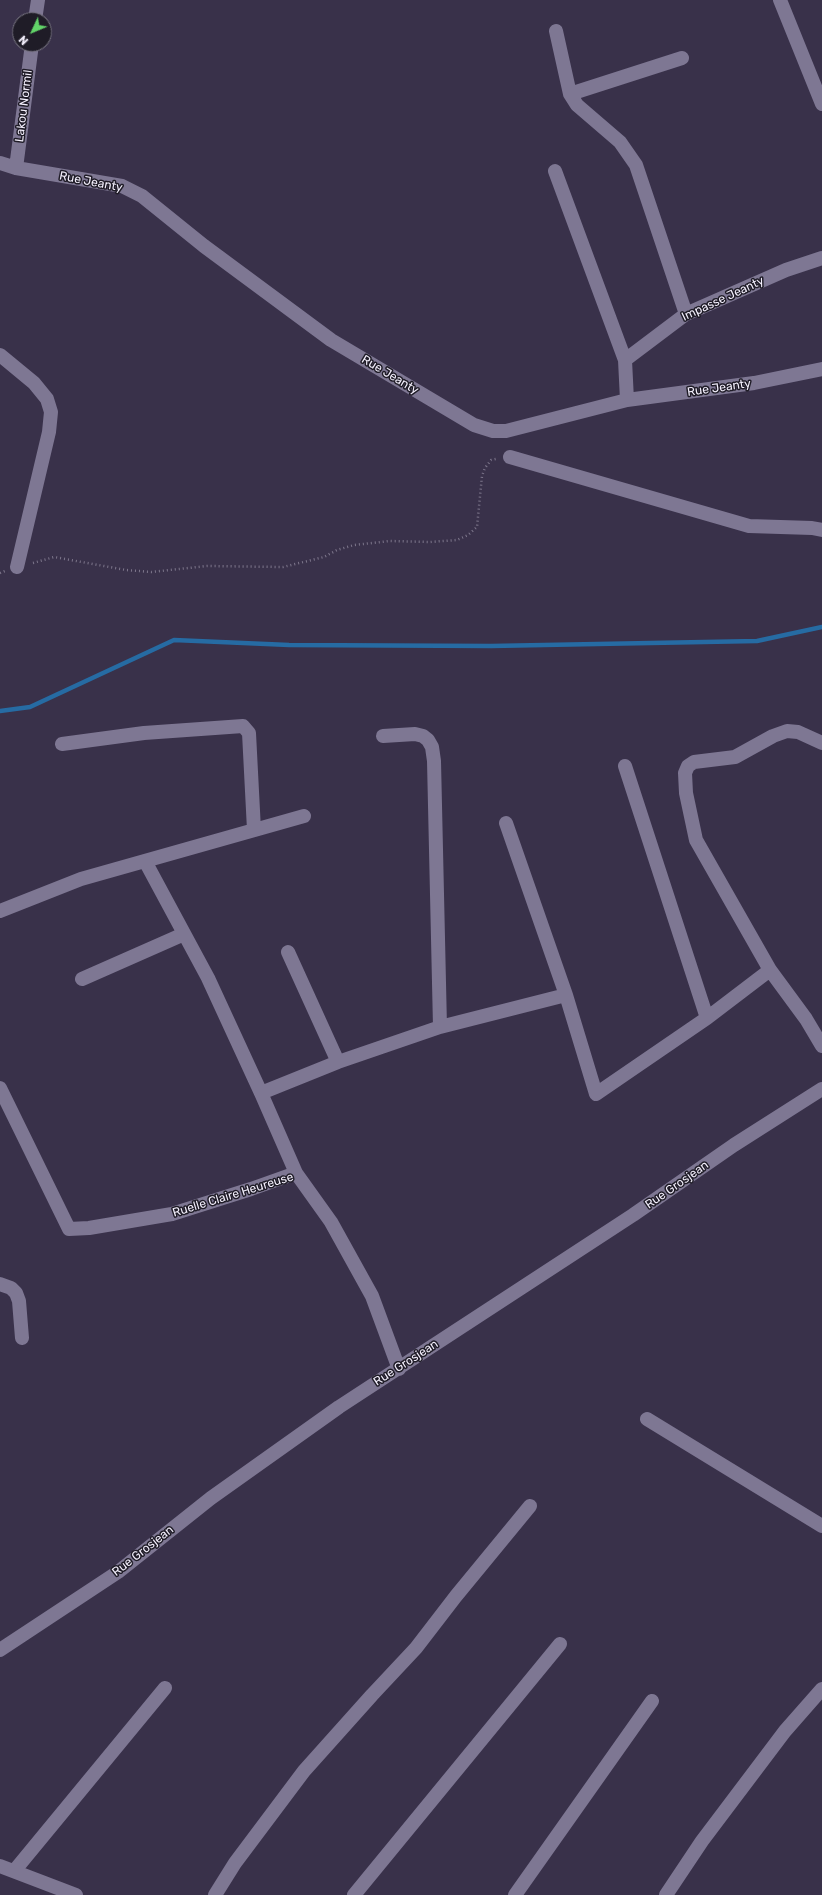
<!DOCTYPE html>
<style>
body{margin:0}
#map{position:relative;width:822px;height:1895px;overflow:hidden;background:#39314a;font-family:Rubik,sans-serif}
canvas{display:block}
.north{position:absolute;left:12px;top:12px;width:40px;height:40px;box-sizing:border-box;background:#1f1c27;border:1px solid #74717d;border-radius:50%;rotate:226deg;font-size:11px;font-weight:700;line-height:16px;text-align:center;color:#f4f0fd}
.north::after{content:'';display:block;margin:auto;width:14px;height:18px;background:#62d469;clip-path:polygon(50% 0,100% 100%,50% 72%,0 100%)}
</style>
<div id="map">
<canvas width="822" height="1895"></canvas>
<div class="north">N</div>
</div>
<script>
const ctx = document.querySelector('canvas').getContext('2d');
ctx.lineJoin = 'round';
function shape(rows) {
  const path = new Path2D();
  for (const r of rows) {
    path.moveTo(r[0], r[1]);
    for (let i = 2; i < r.length; i += 2) path.lineTo(r[i], r[i + 1]);
  }
  return path;
}
function stroke(path, color, width, dash) {
  ctx.strokeStyle = color;
  ctx.lineWidth = width;
  ctx.lineCap = dash ? 'butt' : 'round';
  ctx.setLineDash(dash || []);
  ctx.stroke(path);
}
function drawText(font, color, halo, rows, align = 'center') {
  ctx.font = font + ' Rubik,sans-serif';
  ctx.lineWidth = 3;
  ctx.setLineDash([]);
  ctx.textBaseline = 'middle';
  ctx.strokeStyle = halo;
  ctx.fillStyle = color;
  for (const [text, x, y, turn = 0] of rows) {
    ctx.save();
    ctx.translate(x, y);
    ctx.rotate((+turn || 0) * Math.PI / 180);
    ctx.textAlign = isNaN(turn) ? turn : align;
    if (halo) ctx.strokeText(text, 0, 0);
    ctx.fillText(text, 0, 0);
    ctx.restore();
  }
}
const stream = shape([
 [0,711,30,707,174,640,289,645,491,646,757,641,822,627]
]);
const path = shape([
 [33,563,54,557,126,570,151,572,207,566,283,567,324,557,337,550,354,545,390,541,430,542,457,540,468,535,477,527,482,476,485,468,491,460,496,459],
 [0,573,5,571]
]);
const minor = shape([
 [780,0,822,104],
 [35,20,38,0],
 [556,31,570,94,577,105,620,142,636,165,686,314],
 [570,94,682,58],
 [0,163,16,168,122,186,142,196,204,246,331,340,474,425,493,431,506,431,627,400,754,383,822,369],
 [16,168,32,44],
 [555,171,625,360],
 [0,355,34,383,47,399,51,412,49,432,17,567],
 [627,400,625,360,686,314,786,270,822,258],
 [510,457,749,526,812,528,822,530],
 [383,736,415,734,423,736,428,740,432,747,434,761,440,1027],
 [62,744,144,733,243,726,249,733,254,830],
 [625,766,707,1018],
 [506,823,566,995,596,1094,707,1018,770,970,806,1019,822,1046],
 [145,861,208,978,261,1093],
 [0,911,81,879,304,816],
 [288,952,338,1062],
 [770,970,696,840,686,793,685,773,688,766,694,762,735,757,773,736,787,731,798,732,822,743],
 [82,979,184,934],
 [0,1088,69,1229,89,1228,172,1214,251,1189,296,1173,331,1222,372,1296,399,1369],
 [296,1173,261,1093,338,1062,440,1027,566,995],
 [0,1284,11,1288,16,1293,19,1301,22,1338],
 [647,1419,822,1526],
 [0,1650,118,1572,211,1498,339,1407,633,1215,734,1145,822,1089],
 [0,1866,76,1895],
 [15,1870,165,1688],
 [215,1895,235,1863,304,1771,372,1695,416,1648,456,1596,530,1506],
 [354,1895,560,1644],
 [515,1895,652,1701],
 [666,1895,702,1841,785,1731,822,1689]
]);
const streetNames = [
 ["Lakou Normil",24,106,-83],
 ["Rue Jeanty",91,182,11],
 ["Impasse Jeanty",723,299,-25],
 ["Rue Jeanty",390,375,31],
 ["Rue Jeanty",719,388,-8],
 ["Rue Grosjean",677,1185,-35],
 ["Ruelle Claire Heureuse",233,1195,-17],
 ["Rue Grosjean",406,1363,-33],
 ["Rue Grosjean",143,1551,-38]
];
stroke(stream, '#266ba3', 4.5);
stroke(path, '#7e778c', 2.5, [1, 3]);
stroke(minor, '#7e7793', 14);
drawText('12px', '#f4f0fd', '#1f1c27', streetNames);
</script>
